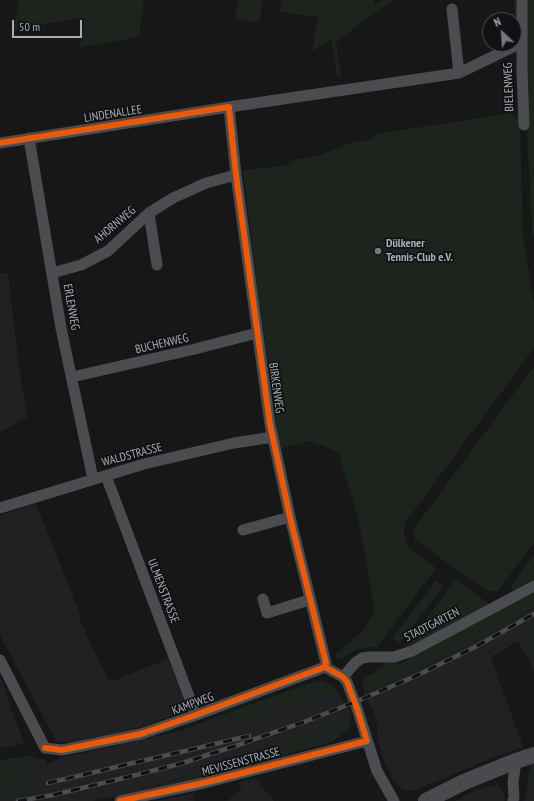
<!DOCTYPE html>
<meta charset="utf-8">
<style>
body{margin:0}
#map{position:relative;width:534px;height:801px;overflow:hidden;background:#171717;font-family:"PT Sans Narrow",sans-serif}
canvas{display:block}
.north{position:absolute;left:482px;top:12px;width:40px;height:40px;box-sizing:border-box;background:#111113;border:1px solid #4d4f55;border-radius:50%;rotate:335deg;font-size:11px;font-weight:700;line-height:16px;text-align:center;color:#a8adb8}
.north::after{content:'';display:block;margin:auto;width:14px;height:18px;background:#757880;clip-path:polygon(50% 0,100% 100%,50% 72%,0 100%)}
.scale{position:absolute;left:12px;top:20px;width:70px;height:18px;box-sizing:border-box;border:2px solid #a8adb8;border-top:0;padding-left:5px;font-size:12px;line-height:14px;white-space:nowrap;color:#a8adb8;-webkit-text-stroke:3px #111113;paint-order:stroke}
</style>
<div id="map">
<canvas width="534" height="801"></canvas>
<div class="north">N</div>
<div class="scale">50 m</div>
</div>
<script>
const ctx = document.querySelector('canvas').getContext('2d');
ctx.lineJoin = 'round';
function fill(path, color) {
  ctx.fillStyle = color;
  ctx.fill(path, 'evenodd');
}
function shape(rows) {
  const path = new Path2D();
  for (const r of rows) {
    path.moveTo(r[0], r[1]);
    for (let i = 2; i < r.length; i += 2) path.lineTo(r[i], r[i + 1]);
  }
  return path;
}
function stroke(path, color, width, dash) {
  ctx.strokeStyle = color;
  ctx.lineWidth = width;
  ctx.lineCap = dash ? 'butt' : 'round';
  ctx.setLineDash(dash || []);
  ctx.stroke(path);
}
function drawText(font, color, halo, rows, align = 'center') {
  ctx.font = font + ' "PT Sans Narrow",sans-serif';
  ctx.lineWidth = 3.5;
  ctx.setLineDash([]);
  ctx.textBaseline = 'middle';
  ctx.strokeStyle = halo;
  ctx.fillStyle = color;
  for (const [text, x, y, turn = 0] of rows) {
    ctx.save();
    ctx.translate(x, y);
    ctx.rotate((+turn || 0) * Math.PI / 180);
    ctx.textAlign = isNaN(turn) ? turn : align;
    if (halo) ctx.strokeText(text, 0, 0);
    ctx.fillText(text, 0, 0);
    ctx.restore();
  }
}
const built = shape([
 [8,273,20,376,28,417,0,432,0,274],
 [36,504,81,617,79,618,89,641,110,682,168,659,186,705,183,712,146,725,121,732,70,742,56,741,0,635,0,515],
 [534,608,534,627,517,638,371,708,365,694,473,643],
 [534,648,534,672,525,653],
 [491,657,525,752,519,748,491,758,416,790,406,791,400,788,393,779,382,757,377,733,378,725,373,712],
 [0,677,24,744,0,748],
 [339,693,352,715,240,758,152,788,92,801,0,801,0,798,29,793,23,769,34,759,46,759,47,764,61,758,180,731,216,717,218,728],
 [534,775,534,801,524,801,527,789],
 [255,778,274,801,227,801,242,788,238,782],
 [494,785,498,786,501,789,505,798,504,801,455,801,474,791],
 [193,793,195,801,156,801]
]);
const green = shape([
 [19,0,144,0,139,37,80,47,85,17,13,30],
 [238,0,263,0,259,22,235,20],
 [282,0,374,0,373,6,382,0,394,0,371,15,336,42,341,76,337,77,331,39,312,51,318,17,280,12],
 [514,0,518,0,518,34,515,38],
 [526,0,534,0,534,235,532,233,527,131,525,36],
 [512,113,520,122,523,235,534,304,534,348,405,523,404,535,408,547,436,568,377,647,366,647,356,650,341,659,334,656,364,630,375,611,358,518,341,462,339,452,310,441,280,448,258,292,243,170,289,165,289,161,317,156,351,143,373,139,376,134],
 [534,366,534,542,498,591,487,591,415,540,413,530],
 [534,554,534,579,513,591,511,588,512,584],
 [456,579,489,604,417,642,406,646],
 [436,581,443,586,400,643,392,638],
 [534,592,534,608,473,643,365,694,362,683,366,677,373,674,385,662,399,664],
 [534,627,534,648,525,653,518,641,491,657,453,676,373,712,372,708,517,638],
 [320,680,332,684,339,693,217,728,216,717,313,682],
 [352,715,350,725,344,733,331,742,207,777,152,788,240,758],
 [33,755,34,759,23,770,29,793,0,798,0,760],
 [532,765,534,765,534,775,527,789,528,774]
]);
const street = shape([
 [522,0,522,70,524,125],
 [452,9,459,73],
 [229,107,236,175,270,424,290,517,326,663,325,667],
 [29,138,61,328,93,479],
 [0,143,229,107,459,73,521,43],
 [149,213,157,265],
 [52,273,81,265,108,251,149,213,173,198,206,183,236,175],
 [72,377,195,349,257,333],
 [106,476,196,715],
 [0,508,144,464,234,443,273,437],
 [243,530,290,517],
 [263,599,267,613,309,600],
 [0,660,45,748,62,750,141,734,196,715,325,667,343,677,347,682,357,708,377,771,394,801],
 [343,677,355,663,362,658,370,657,394,657,412,651,534,586],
 [120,801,204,783,367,741],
 [513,801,514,797,513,782,516,761]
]);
const secondary = shape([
 [426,801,464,782,516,761,534,755]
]);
const rail = shape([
 [48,783,249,736],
 [18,801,53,795,128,777,183,763,238,745,304,722,355,702,418,675,475,647,534,614]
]);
const cycleway = shape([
 [0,143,229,107,236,175,270,424,290,517,326,663,325,667],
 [45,748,62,750,141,734,196,715,325,667,343,677,347,682,357,708,367,741,204,783,120,801]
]);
const markers = [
 [378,251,4,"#757880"]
];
const streetNames = [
 ["BIELENWEG",509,87,-92],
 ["LINDENALLEE",113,114,-9],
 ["AHORNWEG",115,225,-40],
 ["ERLENWEG",71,307,80],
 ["BUCHENWEG",162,344,-13],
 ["BIRKENWEG",276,388,82],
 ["WALDSTRASSE",132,455,-15],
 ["ULMENSTRASSE",163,591,69],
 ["STADTGARTEN",432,625,-27],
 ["KAMPWEG",193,704,-20],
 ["MEVISSENSTRASSE",241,762,-15]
];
const poiNames = [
 ["Dülkener",386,244],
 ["Tennis-Club e.V.",386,258]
];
fill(built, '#212123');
fill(green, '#1d241e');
stroke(street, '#4b4c50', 11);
stroke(secondary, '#4a4a4e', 16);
stroke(rail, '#4b4c4f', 4.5);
stroke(rail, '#111113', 3, [9]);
stroke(cycleway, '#e8590c', 6);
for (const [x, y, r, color] of markers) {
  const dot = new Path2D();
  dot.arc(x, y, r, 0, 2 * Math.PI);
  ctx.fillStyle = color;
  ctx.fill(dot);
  stroke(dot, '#111113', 1.5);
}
drawText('12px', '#a8adb8', '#111113', streetNames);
drawText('bold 12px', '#a8adb8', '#111113', poiNames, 'left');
</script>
